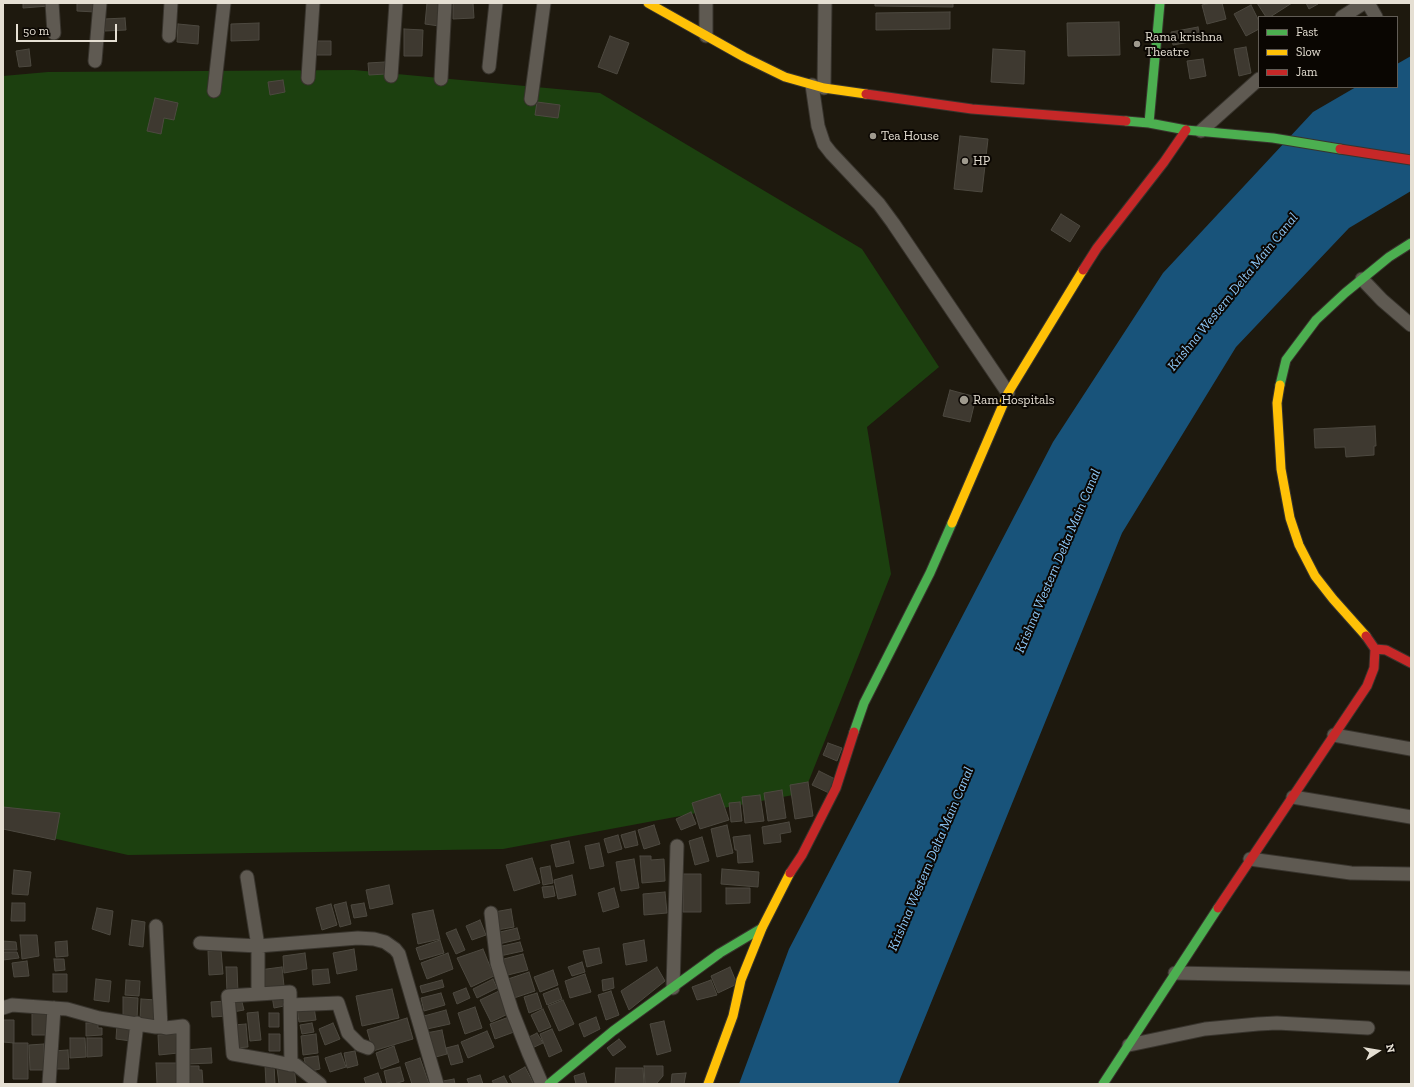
<!DOCTYPE html>
<style>
body{margin:0}
#map{position:relative;width:1414px;height:1087px;overflow:hidden;background:#1e190e;font-family:"Zilla Slab",serif}
canvas{display:block}
.frame{position:absolute;inset:0;border:4px solid #e5dfd3;pointer-events:none}
.legend{position:absolute;left:1258px;top:16px;width:140px;height:72px;box-sizing:border-box;background:#0a0602;border:1px solid #625d56;margin:0;padding:5px 7px;list-style:none;font-size:12px;color:#e5dfd3}
.legend li{display:flex;align-items:center;gap:8px;height:20px}
.legend b{width:20px;border:1px solid #625d56}
.north{position:absolute;left:1358px;top:1031px;width:40px;height:40px;-webkit-text-stroke:3px #0a0602;paint-order:stroke;rotate:78deg;font-size:11px;font-weight:700;line-height:16px;text-align:center;color:#e5dfd3}
.north::after{content:'';display:block;margin:auto;width:14px;height:18px;background:#e5dfd3;clip-path:polygon(50% 0,100% 100%,50% 72%,0 100%)}
.scale{position:absolute;left:16px;top:24px;width:101px;height:18px;box-sizing:border-box;border:2px solid #e5dfd3;border-top:0;padding-left:5px;font-size:12px;line-height:14px;white-space:nowrap;color:#e5dfd3;-webkit-text-stroke:3px #0a0602;paint-order:stroke}
</style>
<div id="map">
<canvas width="1414" height="1087"></canvas>
<div class="frame"></div>
<ul class="legend">
<li><b style="height:5px;background:#4caf50"></b>Fast</li>
<li><b style="height:5px;background:#ffc107"></b>Slow</li>
<li><b style="height:5px;background:#c62828"></b>Jam</li>
</ul>
<div class="north">N</div>
<div class="scale">50 m</div>
</div>
<script>
const ctx = document.querySelector('canvas').getContext('2d');
ctx.lineJoin = 'round';
function fill(path, color) {
  ctx.fillStyle = color;
  ctx.fill(path, 'evenodd');
}
function shape(rows) {
  const path = new Path2D();
  for (const r of rows) {
    path.moveTo(r[0], r[1]);
    for (let i = 2; i < r.length; i += 2) path.lineTo(r[i], r[i + 1]);
  }
  return path;
}
function stroke(path, color, width, dash) {
  ctx.strokeStyle = color;
  ctx.lineWidth = width;
  ctx.lineCap = dash ? 'butt' : 'round';
  ctx.setLineDash(dash || []);
  ctx.stroke(path);
}
function drawText(font, color, halo, rows, align = 'center') {
  ctx.font = font + ' "Zilla Slab",serif';
  ctx.lineWidth = 4;
  ctx.setLineDash([]);
  ctx.textBaseline = 'middle';
  ctx.strokeStyle = halo;
  ctx.fillStyle = color;
  for (const [text, x, y, turn = 0] of rows) {
    ctx.save();
    ctx.translate(x, y);
    ctx.rotate((+turn || 0) * Math.PI / 180);
    ctx.textAlign = isNaN(turn) ? turn : align;
    if (halo) ctx.strokeText(text, 0, 0);
    ctx.fillText(text, 0, 0);
    ctx.restore();
  }
}
const green = shape([
 [354,70,600,93,862,249,939,367,867,427,891,574,804,793,503,849,128,855,3,827,3,76,48,72]
]);
const water = shape([
 [1411,56,1411,191,1349,228,1236,347,1122,533,898,1084,739,1084,789,949,1053,442,1163,273,1313,112,1356,87,1397,87,1397,64]
]);
const building = shape([
 [23,3,49,3,49,6,23,8,23,3],
 [77,3,96,3,95,12,77,11,77,3],
 [427,3,442,3,439,26,425,24,427,3],
 [453,3,473,3,474,18,453,19,453,3],
 [875,3,953,3,953,7,875,6,875,3],
 [1211,3,1222,3,1226,19,1207,24,1202,5,1211,3],
 [1257,3,1292,3,1270,17,1266,17,1257,3],
 [1306,3,1318,3,1318,4,1309,9,1306,3],
 [1251,5,1259,21,1259,29,1246,36,1234,14,1251,5],
 [950,12,950,29,876,30,876,13,950,12],
 [125,18,126,30,105,31,104,19,125,18],
 [1119,22,1120,55,1068,56,1067,23,1119,22],
 [259,23,259,40,231,41,231,24,259,23],
 [178,24,199,26,198,44,177,42,178,24],
 [1198,27,1201,40,1173,45,1171,32,1198,27],
 [404,29,423,30,422,56,404,56,404,29],
 [610,36,629,43,617,74,598,67,610,36],
 [315,41,331,41,331,55,315,55,315,41],
 [1246,47,1251,73,1239,76,1234,49,1246,47],
 [29,49,31,66,19,67,16,51,29,49],
 [993,49,1025,51,1024,84,991,82,993,49],
 [1203,59,1206,76,1190,79,1187,61,1203,59],
 [385,62,386,74,369,75,368,63,385,62],
 [283,80,285,92,270,95,268,82,283,80],
 [155,98,178,103,174,120,164,118,161,134,147,131,155,98],
 [537,102,560,105,558,118,535,115,537,102],
 [960,136,988,139,982,192,954,189,960,136],
 [1061,214,1080,226,1070,242,1051,230,1061,214],
 [950,390,976,397,970,422,943,416,950,390],
 [1375,426,1376,446,1374,446,1374,455,1346,457,1345,447,1315,448,1314,429,1375,426],
 [828,743,842,748,837,761,823,755,828,743],
 [819,771,835,779,829,793,812,785,819,771],
 [808,782,813,816,795,819,790,785,808,782],
 [782,790,786,818,768,821,764,793,782,790],
 [720,794,729,820,700,829,692,803,720,794],
 [760,795,764,821,745,823,742,797,760,795],
 [740,802,742,821,731,822,729,803,740,802],
 [3,807,60,813,55,840,3,829,3,807],
 [691,812,696,824,681,830,676,819,691,812],
 [789,822,791,832,780,834,781,842,764,844,762,827,789,822],
 [654,825,660,844,644,849,638,830,654,825],
 [727,825,733,853,717,857,711,829,727,825],
 [635,831,638,845,625,848,621,835,635,831],
 [618,835,622,849,608,853,604,839,618,835],
 [750,835,753,862,738,863,737,850,735,850,733,837,750,835],
 [702,837,709,861,695,865,689,841,702,837],
 [569,841,574,863,556,867,551,845,569,841],
 [599,843,604,866,590,869,585,846,599,843],
 [640,856,651,856,651,860,664,859,665,881,642,883,640,856],
 [532,858,540,883,514,891,506,865,532,858],
 [634,859,639,888,621,891,616,862,634,859],
 [550,866,553,883,543,885,540,868,550,866],
 [722,869,759,872,758,887,721,884,722,869],
 [14,870,31,872,28,895,12,894,14,870],
 [683,874,701,874,701,912,683,912,683,874],
 [572,875,576,895,558,899,554,880,572,875],
 [389,885,393,904,370,909,366,890,389,885],
 [553,886,555,896,544,898,542,887,553,886],
 [614,888,619,907,603,912,598,893,614,888],
 [726,888,750,888,750,903,726,904,726,888],
 [665,892,667,913,644,915,643,894,665,892],
 [346,902,351,924,340,927,334,905,346,902],
 [12,903,25,903,25,921,11,921,12,903],
 [364,903,367,916,354,918,351,905,364,903],
 [331,904,337,925,322,930,316,908,331,904],
 [97,908,113,911,110,935,92,929,97,908],
 [511,909,514,927,497,930,494,912,511,909],
 [433,910,440,939,418,944,412,914,433,910],
 [132,920,145,922,143,947,129,945,132,920],
 [480,920,486,935,472,940,466,926,480,920],
 [517,928,520,939,499,944,496,933,517,928],
 [456,929,465,950,456,954,446,933,456,929],
 [20,935,37,935,39,956,22,959,20,935],
 [440,940,444,953,420,960,416,948,440,940],
 [644,940,647,961,626,965,623,944,644,940],
 [3,941,16,942,17,950,3,950,3,941],
 [67,941,68,956,56,957,55,942,67,941],
 [520,942,523,951,500,956,498,947,520,942],
 [599,948,602,963,587,967,583,951,599,948],
 [354,949,357,970,337,974,333,953,354,949],
 [483,949,494,976,471,987,457,958,483,949],
 [221,950,223,974,209,975,208,951,221,950],
 [3,952,17,952,19,958,3,960,3,952],
 [305,953,307,969,284,973,283,956,305,953],
 [448,953,453,969,427,979,421,963,448,953],
 [523,954,528,970,504,976,500,960,523,954],
 [54,959,64,959,65,970,55,971,54,959],
 [27,961,29,976,14,977,12,963,27,961],
 [582,962,585,972,572,976,568,967,582,962],
 [226,967,237,967,238,993,227,993,226,967],
 [282,967,284,986,262,989,259,970,282,967],
 [657,967,665,981,629,1010,621,991,657,967],
 [730,967,737,984,718,993,711,976,730,967],
 [328,969,330,983,313,985,312,970,328,969],
 [553,970,558,985,540,992,534,977,553,970],
 [529,972,535,991,511,999,505,980,529,972],
 [53,974,67,974,67,992,53,992,53,974],
 [585,974,591,992,570,998,565,981,585,974],
 [613,978,614,988,603,991,602,980,613,978],
 [96,979,111,981,109,1002,94,1000,96,979],
 [493,979,497,988,477,998,473,989,493,979],
 [126,980,140,981,139,996,125,995,126,980],
 [442,980,444,987,422,993,420,986,442,980],
 [711,980,717,995,697,1000,692,987,711,980],
 [466,988,470,998,457,1004,453,993,466,988],
 [558,988,562,999,547,1005,543,994,558,988],
 [392,989,399,1018,362,1026,356,996,392,989],
 [499,991,510,1013,491,1022,480,1000,499,991],
 [611,991,619,1015,606,1020,598,995,611,991],
 [441,993,445,1005,424,1011,421,998,441,993],
 [537,993,542,1008,529,1013,524,997,537,993],
 [283,995,284,1006,274,1008,272,996,283,995],
 [123,997,138,998,137,1019,123,1018,123,997],
 [241,998,244,1010,233,1012,230,1001,241,998],
 [141,999,156,1000,155,1020,140,1020,141,999],
 [563,1000,574,1024,559,1031,548,1006,563,1000],
 [226,1001,227,1016,212,1017,211,1002,226,1001],
 [314,1007,316,1020,299,1022,297,1008,314,1007],
 [475,1007,482,1028,465,1034,458,1013,475,1007],
 [32,1009,50,1009,50,1035,32,1035,32,1009],
 [543,1009,551,1027,539,1032,531,1015,543,1009],
 [446,1010,450,1024,427,1029,424,1016,446,1010],
 [258,1012,261,1040,250,1041,247,1013,258,1012],
 [269,1013,279,1013,279,1027,269,1027,269,1013],
 [509,1017,514,1032,495,1039,490,1024,509,1017],
 [596,1017,600,1029,584,1037,579,1024,596,1017],
 [407,1018,413,1039,373,1051,367,1030,407,1018],
 [3,1020,14,1020,14,1043,3,1042,3,1020],
 [664,1021,671,1051,657,1055,650,1024,664,1021],
 [86,1023,98,1023,98,1028,102,1028,102,1035,86,1036,86,1023],
 [312,1023,314,1032,302,1034,300,1025,312,1023],
 [333,1023,340,1039,325,1045,319,1029,333,1023],
 [117,1024,132,1025,131,1041,116,1039,117,1024],
 [246,1024,248,1047,235,1048,233,1025,246,1024],
 [552,1029,562,1051,549,1057,540,1034,552,1029],
 [442,1030,447,1054,432,1058,426,1033,442,1030],
 [487,1031,494,1047,468,1058,461,1042,487,1031],
 [537,1033,543,1043,530,1049,527,1038,537,1033],
 [176,1034,178,1053,159,1055,158,1035,176,1034],
 [269,1034,280,1034,280,1051,269,1051,269,1034],
 [316,1034,318,1053,303,1055,301,1036,316,1034],
 [70,1038,85,1038,86,1057,70,1058,70,1038],
 [87,1038,102,1038,102,1056,87,1057,87,1038],
 [619,1039,626,1047,613,1056,607,1048,619,1039],
 [13,1043,28,1043,28,1079,13,1079,13,1043],
 [44,1044,44,1070,30,1070,29,1045,44,1044],
 [458,1045,463,1062,451,1065,446,1048,458,1045],
 [394,1046,399,1062,381,1069,376,1053,394,1046],
 [211,1048,212,1063,186,1064,185,1050,211,1048],
 [68,1050,69,1069,54,1069,53,1051,68,1050],
 [355,1051,358,1065,347,1068,344,1053,355,1051],
 [341,1053,346,1067,330,1072,325,1058,341,1053],
 [318,1056,320,1069,307,1072,304,1058,318,1056],
 [420,1058,429,1084,412,1084,405,1063,420,1058],
 [156,1063,178,1063,179,1084,157,1084,156,1063],
 [274,1064,275,1084,266,1084,265,1065,274,1064],
 [185,1066,199,1066,199,1070,202,1070,203,1084,186,1084,185,1066],
 [644,1066,663,1066,663,1076,656,1084,645,1084,644,1066],
 [294,1067,296,1084,279,1084,277,1068,294,1067],
 [400,1067,404,1081,394,1084,387,1084,384,1071,400,1067],
 [525,1067,534,1084,513,1084,509,1076,525,1067],
 [616,1068,643,1068,644,1084,615,1084,616,1068],
 [378,1073,382,1084,366,1084,364,1078,378,1073],
 [584,1073,587,1084,576,1084,574,1076,584,1073],
 [686,1073,684,1084,671,1084,672,1074,686,1073],
 [480,1075,483,1084,469,1084,467,1079,480,1075],
 [504,1076,508,1084,494,1084,492,1081,504,1076],
 [454,1079,455,1084,444,1084,443,1081,454,1079]
]);
const street = shape([
 [52,3,54,33],
 [1368,3,1376,17],
 [1342,17,1364,3],
 [169,36,171,3],
 [706,36,706,3],
 [95,61,100,3],
 [489,67,496,3],
 [391,76,396,3],
 [308,78,313,3],
 [441,79,445,3],
 [812,85,818,126,824,144,831,153,879,204,893,223,1008,393],
 [824,88,825,3],
 [214,91,224,3],
 [531,99,544,3],
 [1201,131,1259,79],
 [1362,279,1382,300,1411,325],
 [1334,735,1411,749],
 [1293,797,1411,817],
 [1250,859,1351,873,1411,874],
 [247,877,258,946,258,994],
 [491,913,497,963,512,1011,529,1054,542,1084],
 [156,926,161,1027],
 [200,943,258,946,358,938,374,939,385,942,395,949,399,954,437,1084],
 [1175,973,1411,978],
 [673,988,677,846],
 [290,1005,338,1003,348,1033,360,1045,368,1048],
 [3,1008,12,1005,67,1009,99,1018,156,1027,161,1027,166,1028,183,1026,183,1084],
 [1129,1045,1205,1029,1258,1024,1277,1023,1368,1028],
 [291,1065,290,992,228,996,233,1054,273,1061,291,1065,296,1065,320,1084],
 [49,1084,54,1008],
 [130,1084,137,1023]
]);
const fast = shape([
 [1126,121,1149,123,1186,130,1273,138,1340,149],
 [1149,123,1160,3],
 [1280,385,1286,360,1316,320,1345,293,1389,257,1411,243],
 [854,732,864,703,930,573,952,523],
 [549,1084,613,1031,720,953,762,928],
 [1103,1084,1218,908]
]);
const slow = shape([
 [648,3,744,57,785,77,824,88,866,94],
 [1280,385,1277,403,1281,469,1290,518,1299,545,1315,576,1333,599,1366,636],
 [952,523,1008,393,1083,270],
 [708,1084,733,1016,741,980,762,928,790,873]
]);
const jam = shape([
 [866,94,972,109,1126,121],
 [1340,149,1411,160],
 [1083,270,1097,248,1164,162,1186,130],
 [1375,649,1386,650,1411,663],
 [790,873,802,855,836,788,854,732],
 [1218,908,1367,686,1374,668,1375,649,1366,636]
]);
const markers = [
 [1137,44,4,"#9f9a8e"],
 [873,136,4,"#9f9a8e"],
 [965,161,4,"#9f9a8e"],
 [964,400,5,"#9f9a8e"]
];
const poiNames = [
 ["Rama krishna",1145,37],
 ["Theatre",1145,52],
 ["Tea House",881,136],
 ["HP",973,161],
 ["Ram Hospitals",973,400]
];
const waterNames = [
 ["Krishna Western Delta Main Canal",1233,292,-51],
 ["Krishna Western Delta Main Canal",1058,561,-67],
 ["Krishna Western Delta Main Canal",931,859,-67]
];
fill(green, '#1c400f');
fill(water, '#18537a');
fill(building, '#3e3930');
stroke(building, '#4d4940', 1);
stroke(street, '#38342d', 15);
stroke(fast, '#38342d', 11);
stroke(slow, '#38342d', 11);
stroke(jam, '#38342d', 11);
stroke(street, '#5f5a52', 13);
stroke(fast, '#4caf50', 9);
stroke(slow, '#ffc107', 9);
stroke(jam, '#c62828', 9);
for (const [x, y, r, color] of markers) {
  const dot = new Path2D();
  dot.arc(x, y, r, 0, 2 * Math.PI);
  ctx.fillStyle = color;
  ctx.fill(dot);
  stroke(dot, '#0a0602', 1.5);
}
drawText('13px', '#e5dfd3', '#0a0602', poiNames, 'left');
drawText('italic 14px', '#8ec8f8', '#0a0602', waterNames);
</script>
